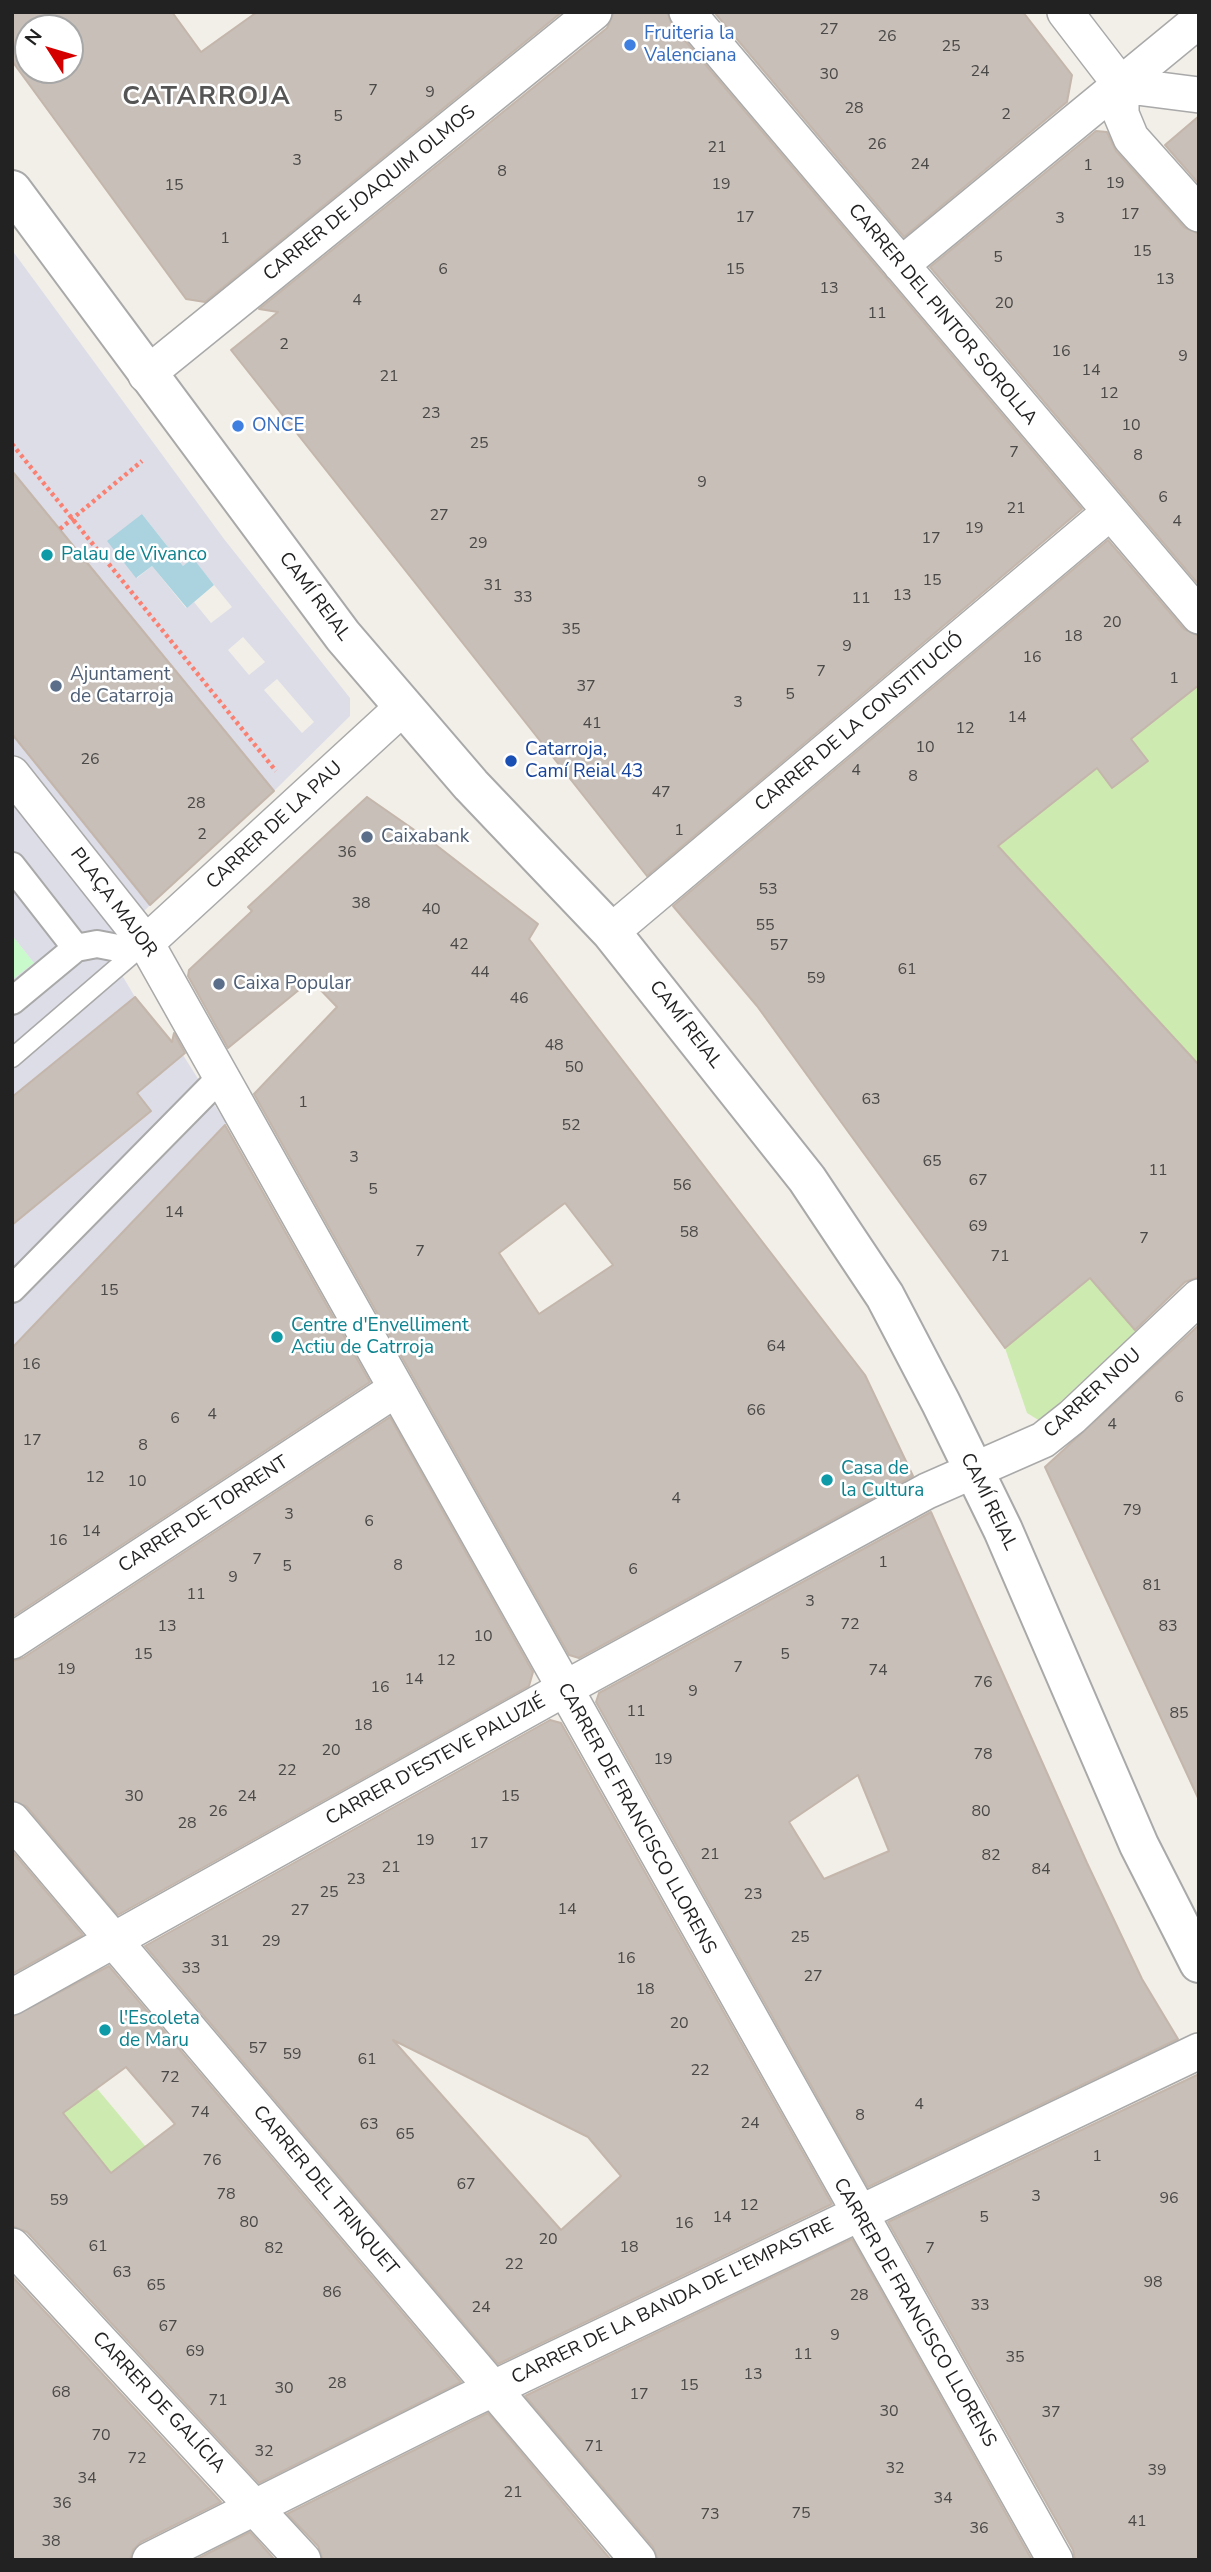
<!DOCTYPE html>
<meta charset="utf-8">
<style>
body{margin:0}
#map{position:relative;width:1211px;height:2572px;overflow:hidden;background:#f2efe9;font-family:"Nunito Sans",sans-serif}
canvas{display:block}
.frame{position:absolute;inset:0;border:14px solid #222;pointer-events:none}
.north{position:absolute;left:14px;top:14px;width:70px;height:70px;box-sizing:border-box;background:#fff;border:2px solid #a7a7a7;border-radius:50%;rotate:307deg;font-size:19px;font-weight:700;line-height:28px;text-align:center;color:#222}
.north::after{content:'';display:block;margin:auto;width:24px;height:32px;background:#d40000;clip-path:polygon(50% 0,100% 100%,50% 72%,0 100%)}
</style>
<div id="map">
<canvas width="1211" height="2572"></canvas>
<div class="frame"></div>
<div class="north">N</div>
</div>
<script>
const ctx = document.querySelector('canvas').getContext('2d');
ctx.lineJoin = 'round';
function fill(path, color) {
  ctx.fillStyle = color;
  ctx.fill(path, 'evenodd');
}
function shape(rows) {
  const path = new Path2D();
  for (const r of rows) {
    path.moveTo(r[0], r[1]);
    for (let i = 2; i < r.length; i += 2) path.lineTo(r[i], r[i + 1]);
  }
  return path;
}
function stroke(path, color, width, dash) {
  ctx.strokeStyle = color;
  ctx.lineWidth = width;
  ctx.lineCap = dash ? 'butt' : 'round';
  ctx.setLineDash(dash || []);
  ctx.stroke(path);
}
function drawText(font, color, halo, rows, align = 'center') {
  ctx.font = font + ' "Nunito Sans",sans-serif';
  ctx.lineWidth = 5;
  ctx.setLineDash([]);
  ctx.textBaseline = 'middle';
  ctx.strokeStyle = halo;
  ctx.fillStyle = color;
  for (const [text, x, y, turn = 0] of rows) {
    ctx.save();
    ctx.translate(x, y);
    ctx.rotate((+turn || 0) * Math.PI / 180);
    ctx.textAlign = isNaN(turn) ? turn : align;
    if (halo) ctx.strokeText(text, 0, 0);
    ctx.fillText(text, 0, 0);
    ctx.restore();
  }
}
const grass = shape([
 [1199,685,1199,1063,1197,1064,999,846],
 [1090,1278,1136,1331,1040,1421,1027,1413,1005,1348],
 [32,2011,167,2172,132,2199,12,2055]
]);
const park = shape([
 [12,935,34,963,12,980]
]);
const plaza = shape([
 [12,250,224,539,350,698,350,716,274,791,12,471],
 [142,514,183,566,193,559,232,607,211,623,194,602,186,608,152,566,137,578],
 [243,637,265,662,249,675,228,650],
 [277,679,314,722,302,733,264,690],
 [12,734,150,905,107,950,135,997,12,1097,12,980,34,963,12,935],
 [183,1055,226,1123,12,1348,12,1225,137,1093]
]);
const water = shape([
 [142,514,183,566,193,558,214,585,187,608,152,566,136,578,107,541]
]);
const building = shape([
 [12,12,172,12,201,52,257,12,562,12,205,302,186,299,12,61,12,12],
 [28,28,70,28,70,70,28,70,28,28],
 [614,12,667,12,672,25,1082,509,647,876,231,350,278,312,259,309,607,28,614,12],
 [714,12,1023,12,1072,75,1067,102,904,237,714,12],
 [1199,116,1199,184,1165,145,1199,116],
 [1096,131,1107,132,1116,151,1184,227,1199,234,1199,585,930,267,1096,131],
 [12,471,274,791,150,905,12,734,12,471],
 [1108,540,1184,629,1199,636,1199,685,1131,739,1148,761,1112,788,1097,768,998,846,1199,1065,1199,1277,1185,1282,1135,1330,1090,1278,1005,1348,757,1006,673,906,1108,540],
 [367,797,436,845,538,924,529,939,865,1375,913,1476,579,1658,569,1655,254,1094,337,1007,311,980,228,1048,188,976,189,970,252,911,248,907,367,797],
 [565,1203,613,1265,539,1314,499,1253,565,1203],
 [135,997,172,1042,174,1033,185,1053,137,1093,151,1111,12,1225,12,1097,135,997],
 [225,1125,370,1382,12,1617,12,1348,225,1125],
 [1199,1325,1199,1800,1045,1467,1199,1325],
 [390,1417,533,1672,529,1686,118,1915,27,1807,12,1800,12,1661,23,1658,390,1417],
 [931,1512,1087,1863,1142,1979,1178,2039,868,2187,596,1702,599,1693,931,1512],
 [858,1775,889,1851,824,1879,789,1822,858,1775],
 [550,1720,561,1723,832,2204,498,2364,145,1946,550,1720],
 [393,2040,588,2137,621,2176,561,2230,393,2040],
 [12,1851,83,1935,12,1974,12,1851],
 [109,1966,461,2382,259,2483,27,2232,12,2226,12,2017,109,1966],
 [126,2067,175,2124,111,2173,63,2113,126,2067],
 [1199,2074,1199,2560,1075,2560,1073,2550,888,2222,1199,2074],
 [852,2239,1032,2560,658,2560,653,2547,525,2396,852,2239],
 [12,2276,221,2502,141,2542,133,2550,130,2560,12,2560,12,2276],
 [488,2413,611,2560,323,2560,318,2546,287,2514,488,2413],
 [250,2532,275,2560,195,2560,250,2532]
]);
const path = shape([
 [12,444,276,771],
 [60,529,142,461]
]);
const service = shape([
 [12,1058,141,947]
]);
const pedestrian = shape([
 [12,866,76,948],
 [12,1001,76,948,97,944,123,949],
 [12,1289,211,1087]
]);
const minor = shape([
 [687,12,1199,616],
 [1065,12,1121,85],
 [1121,85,1121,114,1131,138,1199,214],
 [1121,85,1199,95],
 [901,265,1199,20],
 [146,375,594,12],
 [12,774,146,943,1055,2560],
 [611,932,1109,513],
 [146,943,402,708],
 [12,1641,396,1389],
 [12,1820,638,2560],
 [12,1997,564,1689,927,1491,1043,1440,1072,1417,1199,1297],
 [12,2246,303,2560],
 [150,2560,463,2403,1199,2051]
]);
const tertiary = shape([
 [12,190,343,636,471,785,611,932,807,1179,885,1296,941,1403,1003,1530,1139,1845,1199,1963]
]);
const markers = [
 [630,45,7,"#3f7fe0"],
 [238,426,7,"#3f7fe0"],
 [47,555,7,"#0f9aa8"],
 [56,686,7,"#5c6f8a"],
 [511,761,7,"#1a4fb4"],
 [367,837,7,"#5c6f8a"],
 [219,984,7,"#5c6f8a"],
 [277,1337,7,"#0f9aa8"],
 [827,1480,7,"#0f9aa8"],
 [105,2030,7,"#0f9aa8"]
];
const numberNames = [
 ["27",829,30],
 ["26",887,37],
 ["25",951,47],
 ["24",980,72],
 ["30",829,75],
 ["7",373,91],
 ["9",430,93],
 ["28",854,109],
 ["2",1006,115],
 ["5",338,117],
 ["26",877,145],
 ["21",717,148],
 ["3",297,161],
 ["24",920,165],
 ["1",1088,166],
 ["8",502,172],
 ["19",1115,184],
 ["19",721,185],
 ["15",174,186],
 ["17",1130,215],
 ["17",745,218],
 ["3",1060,219],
 ["1",225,239],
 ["15",1142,252],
 ["5",998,258],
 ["6",443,270],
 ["15",735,270],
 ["13",1165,280],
 ["13",829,289],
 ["4",357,301],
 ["20",1004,304],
 ["11",877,314],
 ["2",284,345],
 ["16",1061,352],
 ["9",1183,357],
 ["14",1091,371],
 ["21",389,377],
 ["12",1109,394],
 ["23",431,414],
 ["10",1131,426],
 ["25",479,444],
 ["7",1014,453],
 ["8",1138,456],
 ["9",702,483],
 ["6",1163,498],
 ["21",1016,509],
 ["27",439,516],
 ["4",1177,522],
 ["19",974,529],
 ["17",931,539],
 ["29",478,544],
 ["15",932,581],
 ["31",493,586],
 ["13",902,596],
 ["33",523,598],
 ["11",861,599],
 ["20",1112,623],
 ["35",571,630],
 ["18",1073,637],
 ["9",847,647],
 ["16",1032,658],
 ["7",821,672],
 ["1",1174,679],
 ["37",586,687],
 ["5",790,695],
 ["3",738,703],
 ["14",1017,718],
 ["41",592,724],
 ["12",965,729],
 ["10",925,748],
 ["26",90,760],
 ["4",856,771],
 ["8",913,777],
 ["47",661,793],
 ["28",196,804],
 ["1",679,831],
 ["2",202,835],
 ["36",347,853],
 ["53",768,890],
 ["38",361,904],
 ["40",431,910],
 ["55",765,926],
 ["42",459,945],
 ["57",779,946],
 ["61",907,970],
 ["44",480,973],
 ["59",816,979],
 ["46",519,999],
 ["48",554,1046],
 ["50",574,1068],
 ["63",871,1100],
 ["1",303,1103],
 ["52",571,1126],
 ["3",354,1158],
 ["65",932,1162],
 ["11",1158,1171],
 ["67",978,1181],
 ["56",682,1186],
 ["5",373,1190],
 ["14",174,1213],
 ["69",978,1227],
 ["58",689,1233],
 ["7",1144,1239],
 ["7",420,1252],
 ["71",1000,1257],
 ["15",109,1291],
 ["64",776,1347],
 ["16",31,1365],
 ["6",1179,1398],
 ["66",756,1411],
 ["4",212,1415],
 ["6",175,1419],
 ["4",1112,1425],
 ["17",32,1441],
 ["8",143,1446],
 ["12",95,1478],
 ["10",137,1482],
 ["4",676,1499],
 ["79",1132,1511],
 ["3",289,1515],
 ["6",369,1522],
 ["14",91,1532],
 ["16",58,1541],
 ["7",257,1560],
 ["1",883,1563],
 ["8",398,1566],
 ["5",287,1567],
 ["6",633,1570],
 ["9",233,1578],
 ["81",1152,1586],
 ["11",196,1595],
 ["3",810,1602],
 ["72",850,1625],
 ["13",167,1627],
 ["83",1168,1627],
 ["10",483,1637],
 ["15",143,1655],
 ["5",785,1655],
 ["12",446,1661],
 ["7",738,1668],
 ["19",66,1670],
 ["74",878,1671],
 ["14",414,1680],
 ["76",983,1683],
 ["16",380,1688],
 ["9",693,1692],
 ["11",636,1712],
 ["85",1179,1714],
 ["18",363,1726],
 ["20",331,1751],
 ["78",983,1755],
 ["19",663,1760],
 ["22",287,1771],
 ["30",134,1797],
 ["24",247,1797],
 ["15",510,1797],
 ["26",218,1812],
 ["80",981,1812],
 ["28",187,1824],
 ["19",425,1841],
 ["17",479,1844],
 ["21",710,1855],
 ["82",991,1856],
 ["21",391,1868],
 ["84",1041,1870],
 ["23",356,1880],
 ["25",329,1893],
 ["23",753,1895],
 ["14",567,1910],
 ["27",300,1911],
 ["25",800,1938],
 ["31",220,1942],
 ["29",271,1942],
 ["16",626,1959],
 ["33",191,1969],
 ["27",813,1977],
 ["18",645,1990],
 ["20",679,2024],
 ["57",258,2049],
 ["59",292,2055],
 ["61",367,2060],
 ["22",700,2071],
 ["72",170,2078],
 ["4",919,2105],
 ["74",200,2113],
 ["8",860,2116],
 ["24",750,2124],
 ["63",369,2125],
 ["65",405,2135],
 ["1",1097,2157],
 ["76",212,2161],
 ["67",466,2185],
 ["78",226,2195],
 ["3",1036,2197],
 ["96",1169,2199],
 ["59",59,2201],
 ["12",749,2206],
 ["14",722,2218],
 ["5",984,2218],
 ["80",249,2223],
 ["16",684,2224],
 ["20",548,2240],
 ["61",98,2247],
 ["18",629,2248],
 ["82",274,2249],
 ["7",930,2249],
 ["22",514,2265],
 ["63",122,2273],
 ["98",1153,2283],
 ["65",156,2286],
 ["86",332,2293],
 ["28",859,2296],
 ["33",980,2306],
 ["24",481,2308],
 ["67",168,2327],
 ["9",835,2336],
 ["69",195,2352],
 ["11",803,2355],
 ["35",1015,2358],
 ["13",753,2375],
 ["28",337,2384],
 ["15",689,2386],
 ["30",284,2389],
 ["68",61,2393],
 ["17",639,2395],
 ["71",218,2401],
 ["30",889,2412],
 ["37",1051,2413],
 ["70",101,2436],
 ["71",594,2447],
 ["32",264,2452],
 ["72",137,2459],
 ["32",895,2469],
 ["39",1157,2471],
 ["34",87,2479],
 ["21",513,2493],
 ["34",943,2499],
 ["36",62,2504],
 ["75",801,2514],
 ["73",710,2515],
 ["41",1137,2522],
 ["36",979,2529],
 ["38",51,2542]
];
const shopNames = [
 ["Fruiteria la",644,34],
 ["Valenciana",644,56],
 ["ONCE",252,426]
];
const streetNames = [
 ["CARRER DE JOAQUIM OLMOS",370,194,-39],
 ["CARRER DEL PINTOR SOROLLA",942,315,50],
 ["CAMÍ REIAL",314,597,53],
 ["CARRER DE LA CONSTITUCIÓ",860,723,-40],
 ["CARRER DE LA PAU",275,826,-43],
 ["PLAÇA MAJOR",113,903,53],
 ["CAMÍ REIAL",685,1025,52],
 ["CARRER NOU",1093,1394,-42],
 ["CAMÍ REIAL",988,1502,64],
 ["CARRER DE TORRENT",204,1515,-33],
 ["CARRER D'ESTEVE PALUZIÉ",436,1761,-29],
 ["CARRER DE FRANCISCO LLORENS",636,1819,61],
 ["CARRER DEL TRINQUET",325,2191,50],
 ["CARRER DE LA BANDA DE L'EMPASTRE",673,2302,-26],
 ["CARRER DE FRANCISCO LLORENS",914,2313,60],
 ["CARRER DE GALÍCIA",158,2403,47]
];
const cultureNames = [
 ["Palau de Vivanco",61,555],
 ["Centre d'Envelliment",291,1326],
 ["Actiu de Catrroja",291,1348],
 ["Casa de",841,1469],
 ["la Cultura",841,1491],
 ["l'Escoleta",119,2019],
 ["de Maru",119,2041]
];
const serviceNames = [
 ["Ajuntament",70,675],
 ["de Catarroja",70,697],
 ["Caixabank",381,837],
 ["Caixa Popular",233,984]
];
const transitNames = [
 ["Catarroja,",525,750],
 ["Camí Reial 43",525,772]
];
const districtNames = [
 ["CATARROJA",207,98]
];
fill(grass, '#cdebb0');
fill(park, '#c8facc');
fill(plaza, '#dddde8');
fill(water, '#aad3df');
fill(building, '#c7bfb8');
stroke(building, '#c4b6ab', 2);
stroke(service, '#a9a9a9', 21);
stroke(pedestrian, '#a9a9a9', 30);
stroke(minor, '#a9a9a9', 38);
stroke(tertiary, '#a9a9a9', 42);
stroke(path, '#fa8072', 4.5, [3.5, 3.5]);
stroke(service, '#fff', 18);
stroke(pedestrian, '#fff', 26);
stroke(minor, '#fff', 35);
stroke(tertiary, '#fff', 38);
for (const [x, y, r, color] of markers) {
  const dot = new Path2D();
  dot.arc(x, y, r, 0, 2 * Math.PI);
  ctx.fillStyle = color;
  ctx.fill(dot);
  stroke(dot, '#fff', 2.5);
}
drawText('16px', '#4b4948', null, numberNames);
drawText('19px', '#366cbe', '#fff', shopNames, 'left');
drawText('19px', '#222', '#fff', streetNames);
drawText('19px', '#0d838f', '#fff', cultureNames, 'left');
drawText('19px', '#4e5e75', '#fff', serviceNames, 'left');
drawText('19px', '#164399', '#fff', transitNames, 'left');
ctx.letterSpacing = '2px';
drawText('bold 26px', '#555', '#fff', districtNames);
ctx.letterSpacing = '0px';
</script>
